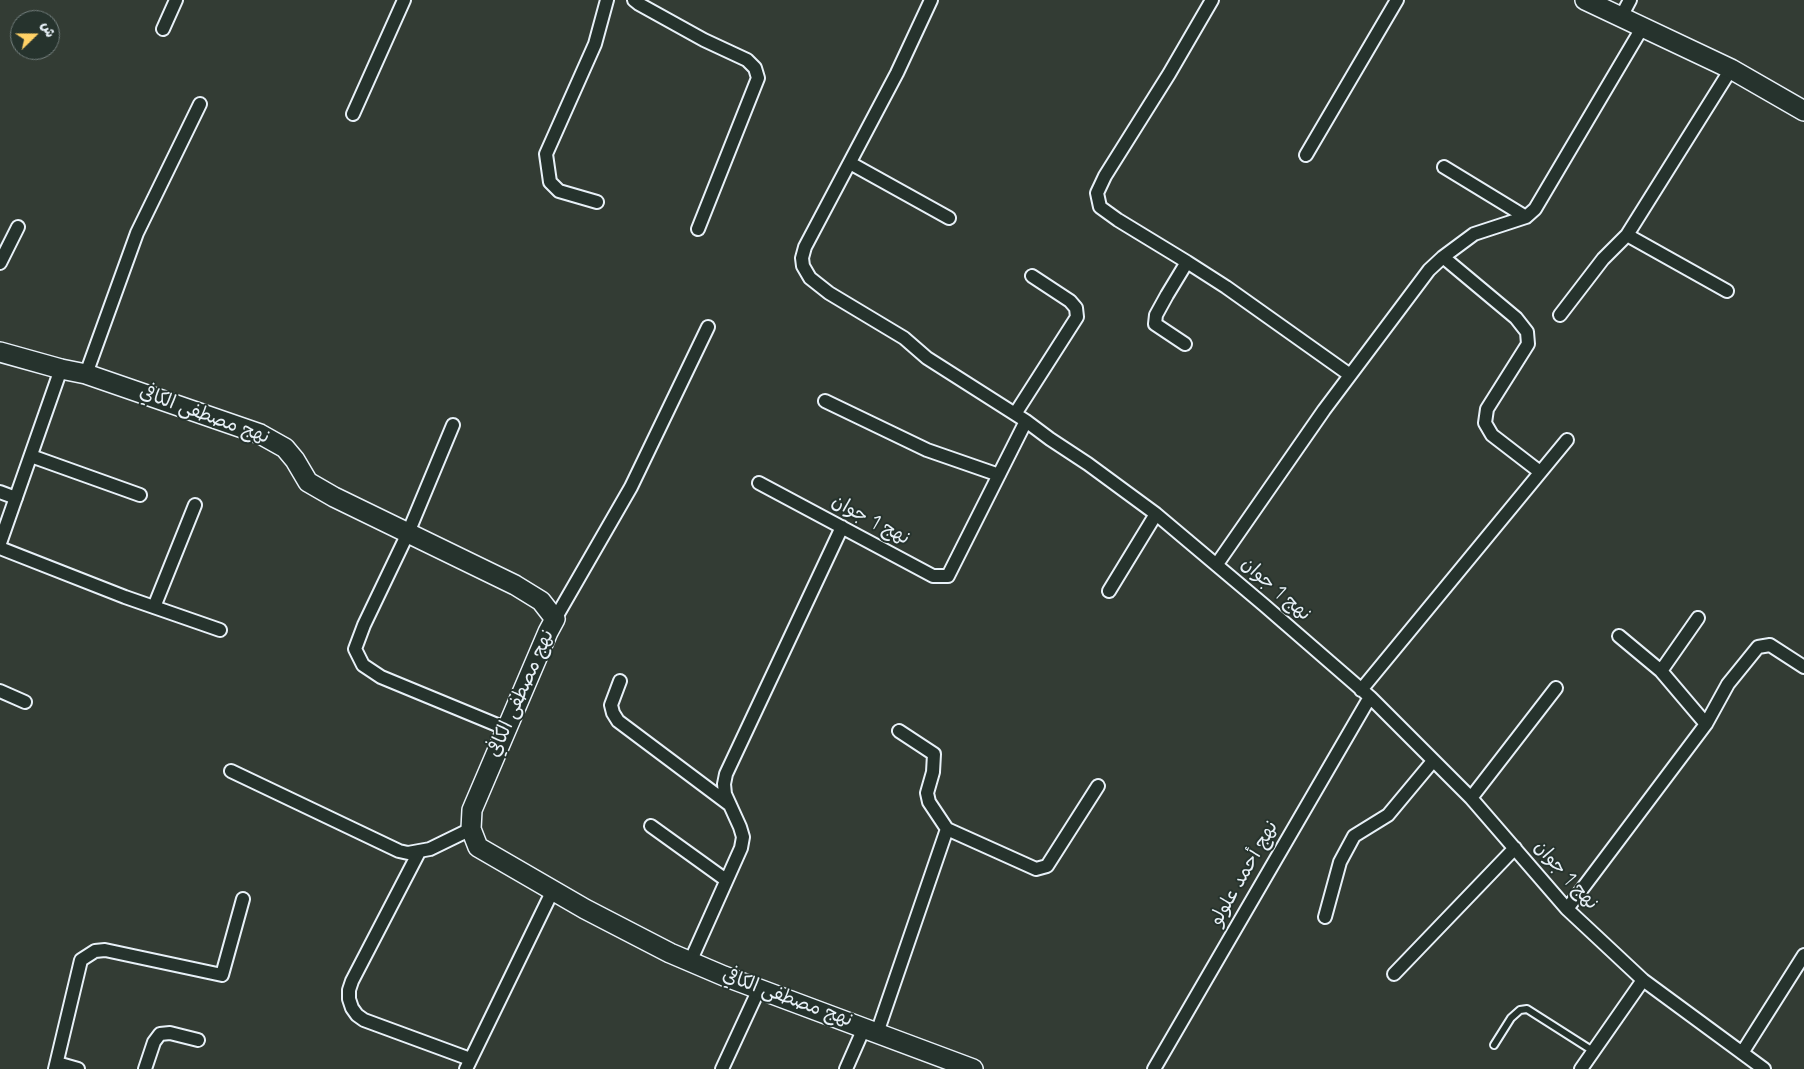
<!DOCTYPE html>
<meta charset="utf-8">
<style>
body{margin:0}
#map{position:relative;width:1804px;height:1069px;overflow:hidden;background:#333c34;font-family:Mynerve,"Playpen Sans Arabic",sans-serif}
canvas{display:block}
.north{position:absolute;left:10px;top:10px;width:50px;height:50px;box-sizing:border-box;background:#26332d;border:1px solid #747f7e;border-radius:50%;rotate:68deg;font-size:14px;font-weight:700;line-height:20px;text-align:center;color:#e8f1f8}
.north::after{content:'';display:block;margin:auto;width:18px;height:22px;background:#ffd166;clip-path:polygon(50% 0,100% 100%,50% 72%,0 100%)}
</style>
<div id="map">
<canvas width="1804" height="1069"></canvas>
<div class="north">ش</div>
</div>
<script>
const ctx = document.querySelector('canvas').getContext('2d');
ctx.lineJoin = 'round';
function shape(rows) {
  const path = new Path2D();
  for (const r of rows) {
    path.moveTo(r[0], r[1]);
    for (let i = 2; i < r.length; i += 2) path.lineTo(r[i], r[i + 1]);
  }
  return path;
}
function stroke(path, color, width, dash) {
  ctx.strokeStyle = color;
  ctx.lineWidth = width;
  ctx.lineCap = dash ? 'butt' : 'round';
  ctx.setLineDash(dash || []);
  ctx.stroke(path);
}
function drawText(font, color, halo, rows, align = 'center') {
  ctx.font = font + ' Mynerve,"Playpen Sans Arabic",sans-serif';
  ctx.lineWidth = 4;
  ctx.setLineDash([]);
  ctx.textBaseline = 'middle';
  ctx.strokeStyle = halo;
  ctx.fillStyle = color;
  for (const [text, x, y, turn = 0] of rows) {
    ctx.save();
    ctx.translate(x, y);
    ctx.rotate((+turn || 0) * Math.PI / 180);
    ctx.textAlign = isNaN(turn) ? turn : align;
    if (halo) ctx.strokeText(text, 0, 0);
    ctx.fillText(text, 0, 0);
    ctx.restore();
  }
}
const lane = shape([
 [1494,1045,1511,1018,1520,1010,1527,1009,1593,1051]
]);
const street = shape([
 [634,0,639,4,704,40,747,60,755,68,758,78,698,229],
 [931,0,897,73,805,247,802,258,803,266,810,278,829,293,904,338,927,358,1026,421],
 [1212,0,1169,74,1105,176,1097,193,1100,207,1118,220,1187,262,1226,287,1350,375],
 [1621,17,1630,0],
 [163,29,176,0],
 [353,114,404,0],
 [1306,155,1397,0],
 [850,163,949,218],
 [1444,167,1526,217],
 [597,202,559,191,550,182,546,154,595,44,607,0],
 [1627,235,1727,291],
 [1443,257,1516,318,1527,332,1528,344,1487,409,1485,423,1492,435,1540,472],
 [0,263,18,227],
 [1560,315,1603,259,1627,235,1731,69],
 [1185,344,1155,324,1156,315,1167,295,1187,262],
 [86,374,137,233,200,104],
 [825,401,927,450,999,475],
 [1015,414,1077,317,1076,308,1070,301,1032,276],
 [453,425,408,533,364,625,355,649,363,665,381,677,507,729],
 [31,456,140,495],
 [759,483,933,576,948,576,1026,421,1050,439,1088,464,1156,514,1264,605,1370,697,1471,798,1567,909,1612,951,1643,980,1764,1069],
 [0,492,16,498],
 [0,543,61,369],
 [0,548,125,597,220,630],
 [1217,564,1324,410,1429,270,1443,257,1474,234,1526,217,1535,209,1642,28],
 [1109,591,1156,514],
 [154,607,195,505],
 [555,619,631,487,708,327],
 [1619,636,1661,671,1706,724],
 [1661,671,1698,618],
 [620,681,611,705,613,713,618,721,730,805],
 [1361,690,1567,440],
 [0,691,25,702],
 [899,731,934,754,933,772,927,793,929,802,947,829],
 [231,771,399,851,408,853,430,849,471,829],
 [1471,798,1556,688],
 [651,826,726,880],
 [419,852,352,981,349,990,349,999,352,1008,357,1015,364,1020,470,1059],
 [1567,909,1706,724,1728,684,1758,647,1770,645,1804,667],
 [1325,917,1340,862,1354,836,1388,815,1433,761],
 [690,962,741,848,743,837,740,827,725,794,724,784,726,774,842,527],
 [1394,974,1515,848],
 [877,1033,947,829,1036,869,1047,866,1098,786],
 [1742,1053,1804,955],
 [57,1063,78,1069],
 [55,1069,81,960,95,951,105,950,222,975,243,899],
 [145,1069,154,1042,160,1034,170,1033,198,1040],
 [466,1069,553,890],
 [722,1069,759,989],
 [846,1069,864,1028],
 [1154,1069,1370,697],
 [1581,1069,1643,980]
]);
const secondary = shape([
 [1585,0,1731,69,1804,111],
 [0,352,61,369,86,374,260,434,285,448,295,460,308,482,334,497,515,585,541,601,555,619,548,632,472,810,471,829,478,847,585,909,670,953,724,976,973,1069]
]);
const streetNames = [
 ["نهج مصطفى الكافي",204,416,20],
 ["نهج 1 جوان",870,521,28],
 ["نهج 1 جوان",1275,590,41],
 ["نهج مصطفى الكافي",522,694,-66],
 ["نهج أحمد علولو",1245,874,-60],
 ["نهج 1 جوان",1565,876,48],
 ["نهج مصطفى الكافي",787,999,20]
];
stroke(lane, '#e8f1f8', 10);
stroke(street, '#e8f1f8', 16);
stroke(secondary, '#e8f1f8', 22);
stroke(lane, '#26332d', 6);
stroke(street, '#26332d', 12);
stroke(secondary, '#26332d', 19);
drawText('19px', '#e8f1f8', '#26332d', streetNames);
</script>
